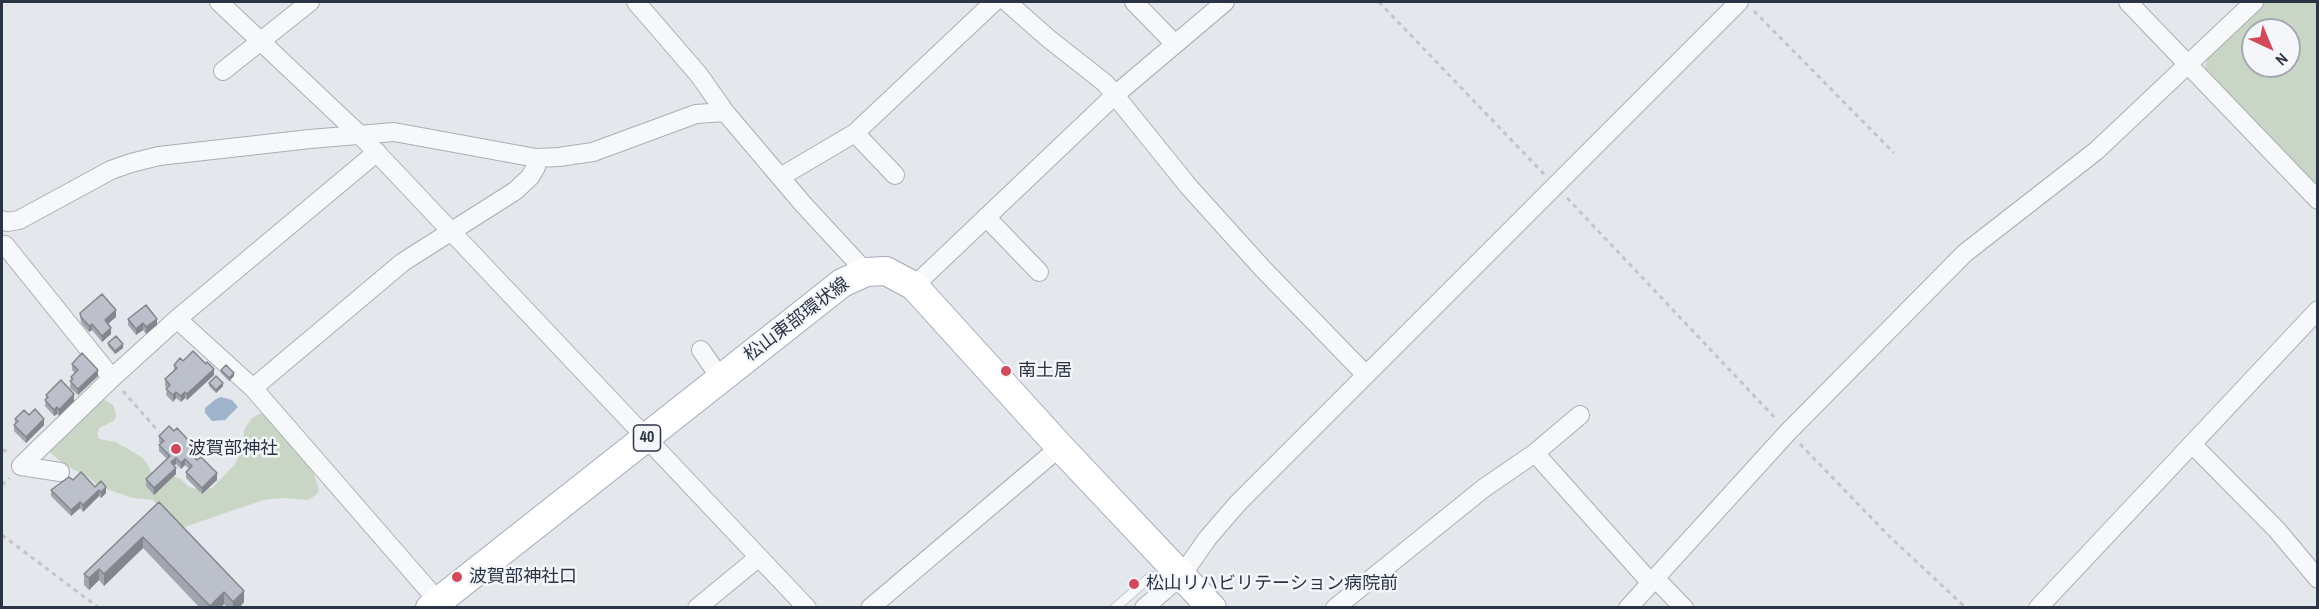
<!DOCTYPE html>
<meta charset="utf-8">
<style>
body{margin:0}
#map{position:relative;width:2319px;height:609px;overflow:hidden;background:#e4e7ec;font-family:"Archivo Narrow",sans-serif}
canvas{display:block}
.frame{position:absolute;inset:0;border:3px solid #2b3445;pointer-events:none}
.north{position:absolute;left:2241px;top:18px;width:60px;height:60px;box-sizing:border-box;background:#f4f6f9;border:2px solid #a4a8b1;border-radius:50%;rotate:136deg;font-size:16px;font-weight:700;line-height:24px;text-align:center;color:#2b3445}
.north::after{content:'';display:block;margin:auto;width:21px;height:27px;background:#d1495b;clip-path:polygon(50% 0,100% 100%,50% 72%,0 100%)}
</style>
<div id="map">
<canvas width="2319" height="609"></canvas>
<div class="frame"></div>
<div class="north">N</div>
</div>
<script>
const ctx = document.querySelector('canvas').getContext('2d');
ctx.lineJoin = 'round';
function fill(path, color) {
  ctx.fillStyle = color;
  ctx.fill(path, 'evenodd');
}
function shape(rows) {
  const path = new Path2D();
  for (const r of rows) {
    path.moveTo(r[0], r[1]);
    for (let i = 2; i < r.length; i += 2) path.lineTo(r[i], r[i + 1]);
  }
  return path;
}
function stroke(path, color, width, dash) {
  ctx.strokeStyle = color;
  ctx.lineWidth = width;
  ctx.lineCap = dash ? 'butt' : 'round';
  ctx.setLineDash(dash || []);
  ctx.stroke(path);
}
function drawText(font, color, halo, rows, align = 'center') {
  ctx.font = font + ' "Archivo Narrow","Noto Sans JP",sans-serif';
  ctx.lineWidth = 5;
  ctx.setLineDash([]);
  ctx.textBaseline = 'middle';
  ctx.strokeStyle = halo;
  ctx.fillStyle = color;
  for (const [text, x, y, turn = 0] of rows) {
    ctx.save();
    ctx.translate(x, y);
    ctx.rotate((+turn || 0) * Math.PI / 180);
    ctx.textAlign = isNaN(turn) ? turn : align;
    if (halo) ctx.strokeText(text, 0, 0);
    ctx.fillText(text, 0, 0);
    ctx.restore();
  }
}
const green = shape([
 [2263,2,2317,2,2317,189,2204,73,2207,58],
 [2253,30,2289,30,2289,66,2253,66],
 [102,398,113,405,116,413,115,420,99,428,97,434,99,439,116,442,143,458,148,465,154,478,172,476,180,478,189,487,201,490,212,488,235,464,244,443,244,430,252,418,263,412,311,465,319,490,316,495,308,500,282,498,263,500,179,529,153,500,133,498,100,487,89,478,64,464,47,450]
]);
const water = shape([
 [221,397,232,400,238,407,225,420,212,421,205,413,205,408,216,399]
]);
const path = shape([
 [1379,2,1544,174],
 [1754,11,1894,153],
 [1567,198,1777,420],
 [123,391,159,432],
 [1800,444,1889,536,1966,608],
 [2,450,10,452],
 [2,485,9,478],
 [2,535,99,608]
]);
const lane = shape([
 [1115,608,1151,576,1164,590]
]);
const street = shape([
 [219,2,361,136,807,608],
 [636,2,699,75,725,112,803,204,866,272],
 [1007,2,1049,39,1105,83,1189,187,1263,269,1365,374],
 [1134,2,1175,44],
 [2128,2,2318,200],
 [223,71,310,2],
 [855,133,895,175],
 [782,176,855,133,994,2],
 [986,217,1039,272],
 [2,220,7,222,19,220,111,170,131,163,159,156,310,139,394,132,536,158,559,157,593,152,696,114,725,112],
 [5,245,112,378],
 [914,286,1115,95,1225,2],
 [177,319,253,388,444,608],
 [701,350,721,379],
 [253,388,403,262,515,191,530,177,536,167,536,158],
 [2192,444,2277,530,2318,579],
 [1535,453,1651,583],
 [21,466,112,378,177,319,377,152],
 [21,466,60,472],
 [1655,578,1684,608],
 [697,608,759,557],
 [870,608,1060,447],
 [1144,608,1182,575,1207,539,1238,503,1739,2],
 [1335,608,1484,488,1535,453,1580,415],
 [1628,608,1788,432,1965,253,2096,151,2254,2],
 [2038,608,2318,310]
]);
const primary = shape([
 [430,608,842,283,866,272,886,271,914,286,1060,447,1212,608]
]);
const wall = shape([
 [80,313,116,317,108,324,111,334,102,342,92,330,89,332,81,323],
 [128,319,157,325,146,334,143,330,136,335,128,325],
 [108,343,123,348,115,354,108,346],
 [183,361,214,375,187,400,185,398,181,402,176,398,173,402,166,395,167,388,165,386,165,379,174,370,174,365],
 [72,364,98,376,78,395,70,388,71,377,75,373,72,370],
 [221,370,234,376,229,381,221,373],
 [209,383,223,386,216,393,209,386],
 [46,395,74,401,59,416,57,414,54,416,45,406],
 [29,415,44,425,26,443,14,431,14,425,15,424,15,419],
 [159,436,191,449,193,456,217,480,202,494,186,478,186,472,189,469,185,465,181,469,176,464,174,466,176,474,154,495,146,486,146,479,167,459,159,451,159,445,161,444,159,442],
 [73,480,95,487,106,493,101,498,99,496,83,512,80,508,71,516,51,496,51,490],
 [159,502,244,602,239,608,227,608,224,604,220,608,200,608,143,548,104,586,99,580,89,590,84,585,84,574]
]);
const shadedWall = shape([
 [116,310,116,317,105,326,105,320],
 [157,319,157,325,146,334,146,327],
 [143,323,143,330,136,335,136,329],
 [92,324,92,330,89,332,89,326],
 [111,328,111,334,102,342,102,336],
 [123,344,123,348,115,354,115,351],
 [214,369,214,375,187,400,187,394],
 [98,370,98,376,78,395,78,389],
 [234,373,234,376,229,381,229,378],
 [223,383,223,386,216,393,216,390],
 [176,392,176,398,173,402,173,395],
 [185,392,185,398,181,402,181,396],
 [74,394,74,401,59,416,59,410],
 [57,407,57,414,54,416,54,410],
 [44,419,44,425,26,443,26,437],
 [176,458,176,464,171,468,171,462],
 [185,459,185,465,181,469,181,463],
 [176,468,176,474,154,495,154,488],
 [217,473,217,480,202,494,202,488],
 [106,487,106,493,101,498,101,492],
 [99,490,99,496,83,512,83,505],
 [80,502,80,508,71,516,71,510],
 [143,537,143,548,104,586,104,574],
 [99,569,99,580,89,590,89,578],
 [244,591,244,602,239,608,233,608,233,602],
 [224,592,224,604,220,608,210,608,210,606]
]);
const building = shape([
 [102,294,116,310,105,320,111,328,102,336,92,324,89,326,81,317,80,313,102,294],
 [146,305,157,319,146,327,143,323,136,329,128,319,146,305],
 [116,336,123,344,115,351,108,343,116,336],
 [193,351,206,364,207,362,214,369,187,394,185,392,181,396,176,392,173,395,166,389,170,385,165,379,177,368,174,365,180,358,183,361,193,351],
 [82,353,98,370,78,389,70,381,73,379,71,377,78,370,72,364,82,353],
 [226,365,234,373,229,378,221,370,226,365],
 [216,376,223,383,216,390,209,383,216,376],
 [61,380,74,394,59,410,57,407,54,410,45,400,48,397,46,395,61,380],
 [35,409,44,419,26,437,14,425,18,421,15,419,24,410,29,415,35,409],
 [169,426,174,431,177,428,191,443,188,446,193,451,191,453,197,460,201,457,217,473,202,488,186,472,192,466,185,459,181,463,176,458,171,462,176,468,154,488,146,479,170,456,159,445,164,441,159,436,169,426],
 [81,472,95,487,101,481,106,487,101,492,99,490,83,505,80,502,71,510,51,490,69,477,73,480,81,472],
 [159,502,244,591,233,602,224,592,210,606,143,537,104,574,99,569,89,578,84,574,159,502]
]);
const markers = [
 [1006,371,6,"#d1495b"],
 [176,449,6,"#d1495b"],
 [457,577,6,"#d1495b"],
 [1134,584,6,"#d1495b"]
];
const shields = [
 [647,438,27]
];
const shieldNames = [
 ["40",647,438]
];
const streetNames = [
 ["松山東部環状線",797,320,-37]
];
const poiNames = [
 ["南土居",1018,371],
 ["波賀部神社",188,449],
 ["波賀部神社口",469,577],
 ["松山リハビリテーション病院前",1146,584]
];
fill(green, '#c9d6c5');
fill(water, '#9fb4cc');
stroke(lane, '#a9aeb7', 10);
stroke(street, '#a9aeb7', 20);
stroke(primary, '#a3abb8', 30);
stroke(path, '#c2c5cb', 3, [4.5, 4.5]);
stroke(lane, '#f7f8fa', 9);
stroke(street, '#f7f8fa', 18);
stroke(primary, '#fff', 28);
fill(wall, '#a1a5ae');
fill(shadedWall, '#83868d');
fill(building, '#bbc0ca');
stroke(building, '#83868d', 1.5);
for (const [x, y, r, color] of markers) {
  const dot = new Path2D();
  dot.arc(x, y, r, 0, 2 * Math.PI);
  ctx.fillStyle = color;
  ctx.fill(dot);
  stroke(dot, '#f4f6f9', 2);
}
for (const [x, y, w] of shields) {
  const box = new Path2D();
  box.roundRect(x - w / 2, y - 13, w, 26, 4.5);
  ctx.fillStyle = '#f4f6f9';
  ctx.fill(box);
  stroke(box, '#2b3445', 1.5);
}
drawText('bold 16px', '#2b3445', null, shieldNames);
drawText('18px', '#2b3445', '#f4f6f9', streetNames);
drawText('18px', '#2b3445', '#f4f6f9', poiNames, 'left');
</script>
